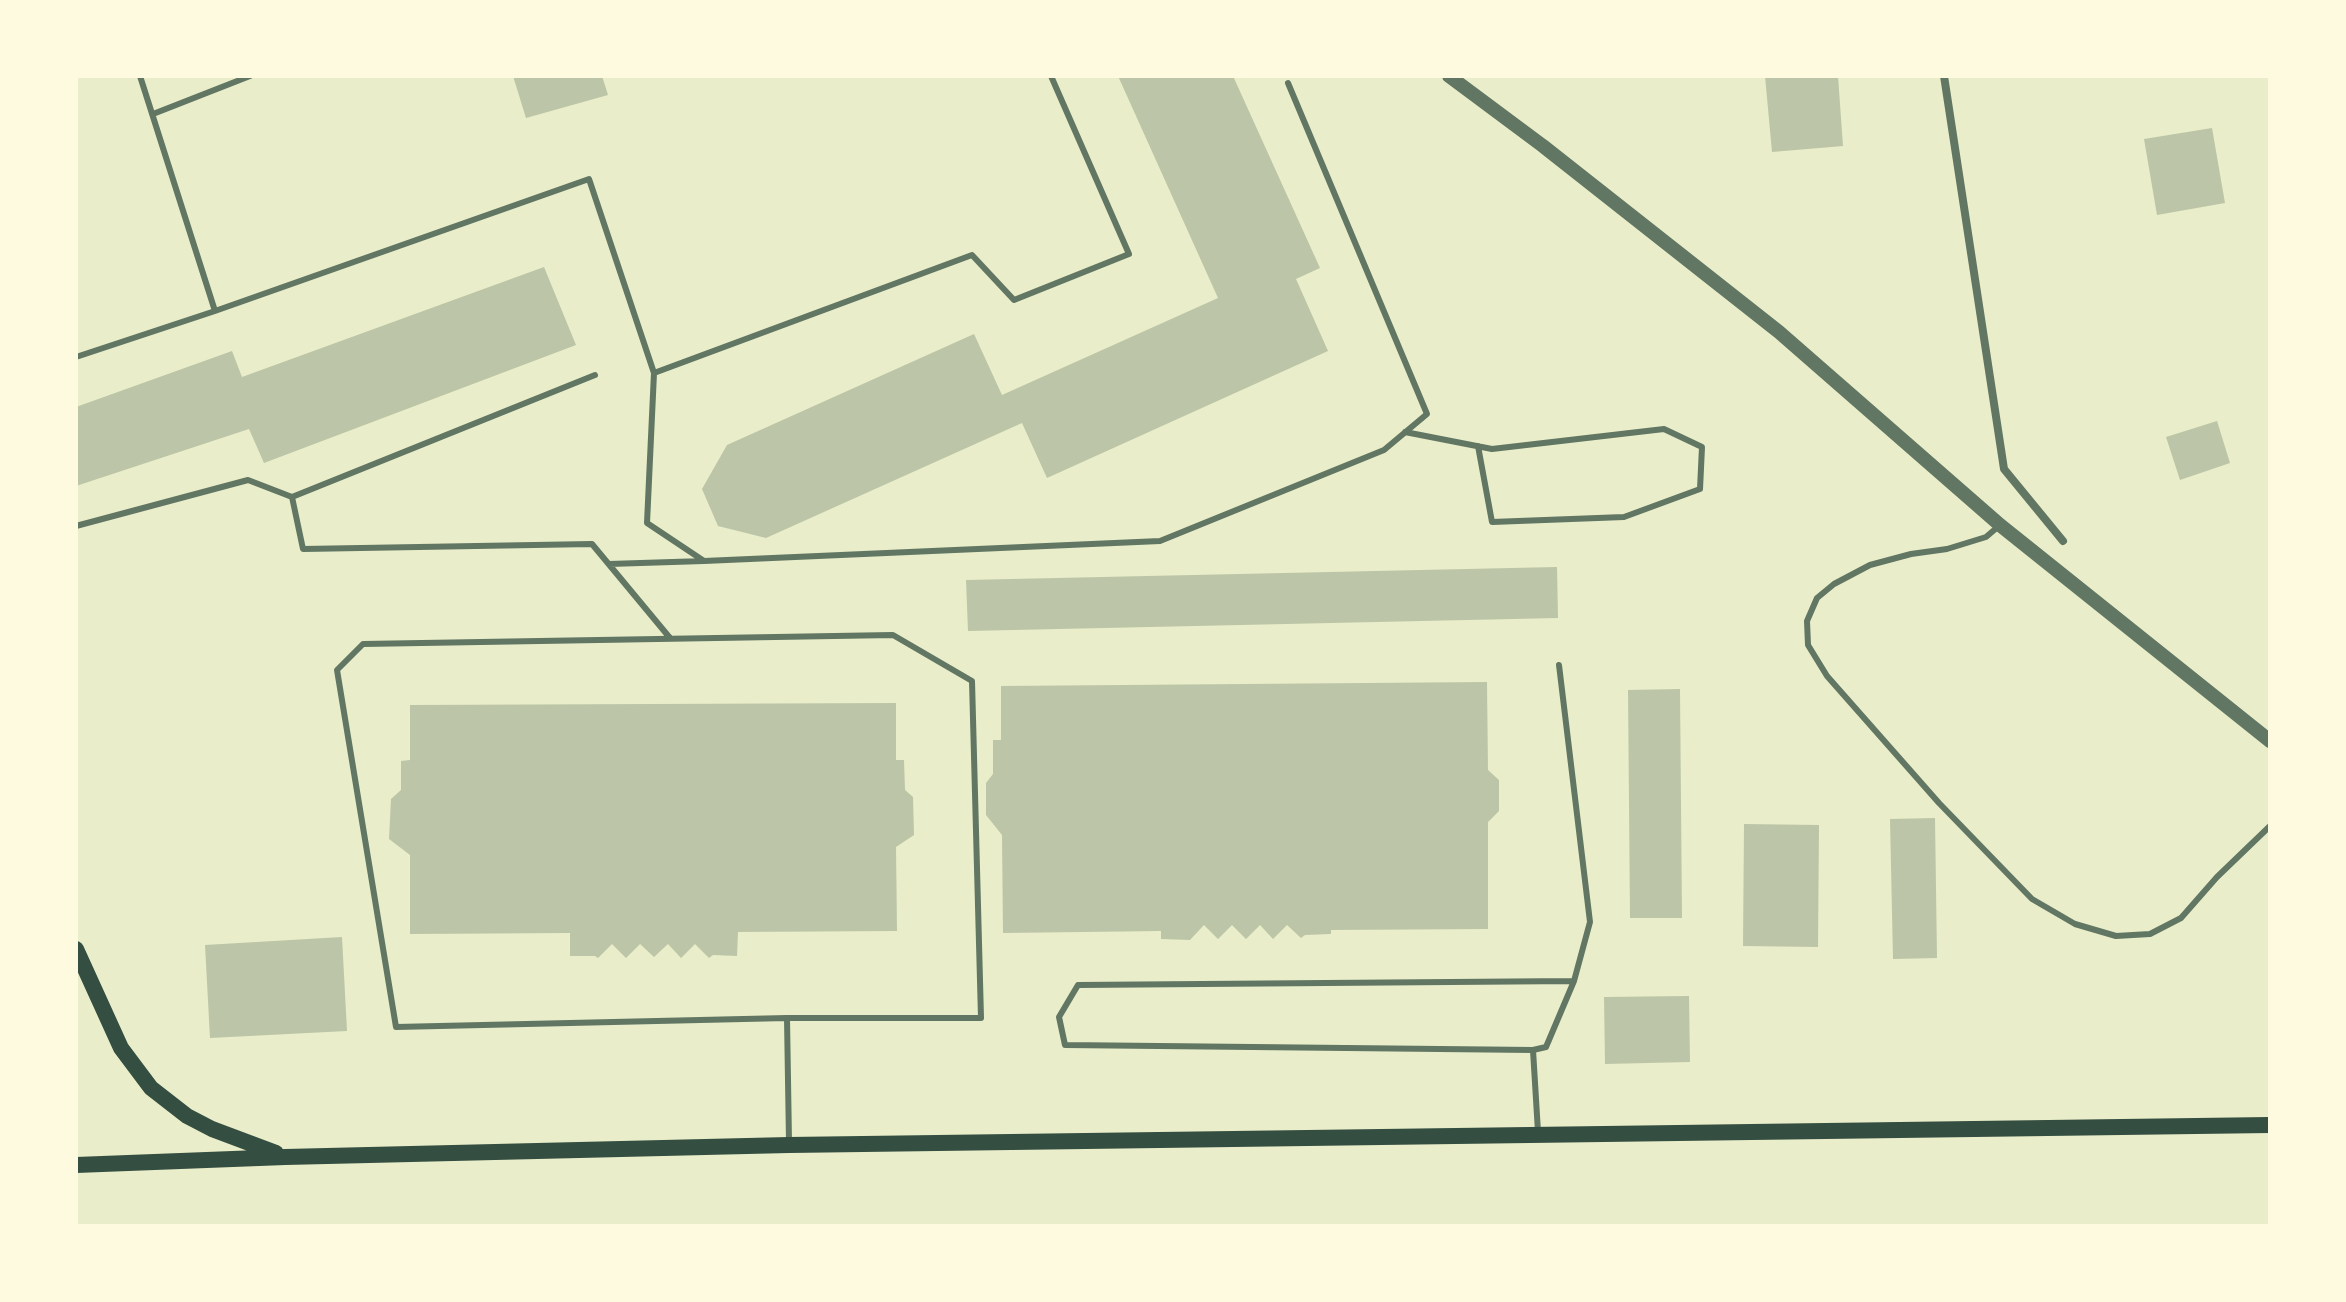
<!DOCTYPE html>
<style>
body{margin:0}
#map{position:relative;width:2346px;height:1302px;overflow:hidden;background:#e9edc9;font-family:Overpass,sans-serif}
canvas{display:block}
.frame{position:absolute;inset:0;border:78px solid #fefae0;pointer-events:none}
</style>
<div id="map">
<canvas width="2346" height="1302"></canvas>
<div class="frame"></div>
</div>
<script>
const ctx = document.querySelector('canvas').getContext('2d');
ctx.lineJoin = 'round';
function fill(path, color) {
  ctx.fillStyle = color;
  ctx.fill(path, 'evenodd');
}
function shape(rows) {
  const path = new Path2D();
  for (const r of rows) {
    path.moveTo(r[0], r[1]);
    for (let i = 2; i < r.length; i += 2) path.lineTo(r[i], r[i + 1]);
  }
  return path;
}
function stroke(path, color, width, dash) {
  ctx.strokeStyle = color;
  ctx.lineWidth = width;
  ctx.lineCap = dash ? 'butt' : 'round';
  ctx.setLineDash(dash || []);
  ctx.stroke(path);
}
const building = shape([
 [513,76,602,76,608,95,526,118],
 [1118,76,1233,76,1320,268,1296,279,1328,351,1047,478,1022,423,766,538,718,526,702,489,727,445,974,334,1002,395,1218,298],
 [1765,76,1838,76,1843,146,1772,152],
 [2212,128,2225,203,2157,215,2144,139],
 [544,267,576,345,264,463,249,429,76,486,76,407,232,351,242,377],
 [2217,421,2230,463,2180,480,2166,437],
 [1557,567,1558,618,968,631,966,580],
 [1487,682,1488,770,1499,780,1499,811,1488,822,1488,929,1331,930,1331,934,1305,935,1301,938,1287,925,1273,939,1260,925,1246,939,1232,925,1218,939,1204,925,1190,940,1161,939,1161,931,1003,933,1002,835,986,815,986,783,993,774,993,740,1001,740,1001,686],
 [1680,689,1682,918,1630,918,1628,690],
 [896,703,896,760,904,760,905,790,913,797,914,835,896,847,897,931,738,932,737,956,713,955,709,958,695,944,681,958,668,944,654,957,640,944,626,958,612,944,598,958,595,956,570,956,570,933,410,934,410,855,389,839,391,799,401,790,401,761,410,760,410,705],
 [1935,818,1937,958,1893,959,1890,819],
 [1744,824,1819,825,1818,947,1743,946],
 [342,937,347,1031,210,1038,205,945],
 [1689,996,1690,1062,1605,1064,1604,997]
]);
const service = shape([
 [140,76,215,311],
 [153,114,250,76],
 [76,357,215,311,589,179,654,373,647,523,704,561,1160,541,1384,450,1427,414,1288,83],
 [654,373,972,255,1014,300,1129,254,1051,76],
 [1405,432,1492,449,1664,429,1702,447,1700,489,1624,517,1492,522,1478,446],
 [292,497,303,549,592,544,670,638],
 [2000,525,1986,537,1947,549,1911,554,1870,565,1834,584,1817,598,1807,621,1808,645,1827,676,1939,803,2032,899,2075,924,2116,936,2150,934,2181,918,2217,877,2270,826],
 [76,526,248,480,292,497,595,375],
 [609,564,704,561],
 [787,1018,981,1018,972,681,893,635,363,644,337,670,396,1027,787,1018,789,1142],
 [1533,1050,1546,1047,1574,981,1590,922,1559,665],
 [1538,1132,1533,1050,1065,1045,1059,1017,1078,985,1574,981]
]);
const minor = shape([
 [1944,76,2004,469,2063,541]
]);
const tertiary = shape([
 [1449,76,1543,146,1779,332,2000,525,2270,741]
]);
const secondary = shape([
 [76,949,121,1048,151,1088,187,1116,212,1129,276,1153],
 [76,1165,285,1157,789,1145,2270,1125]
]);
fill(building, '#bcc5a7');
stroke(service, '#617663', 6);
stroke(minor, '#617663', 8);
stroke(tertiary, '#617663', 14);
stroke(secondary, '#344e41', 16);
</script>
